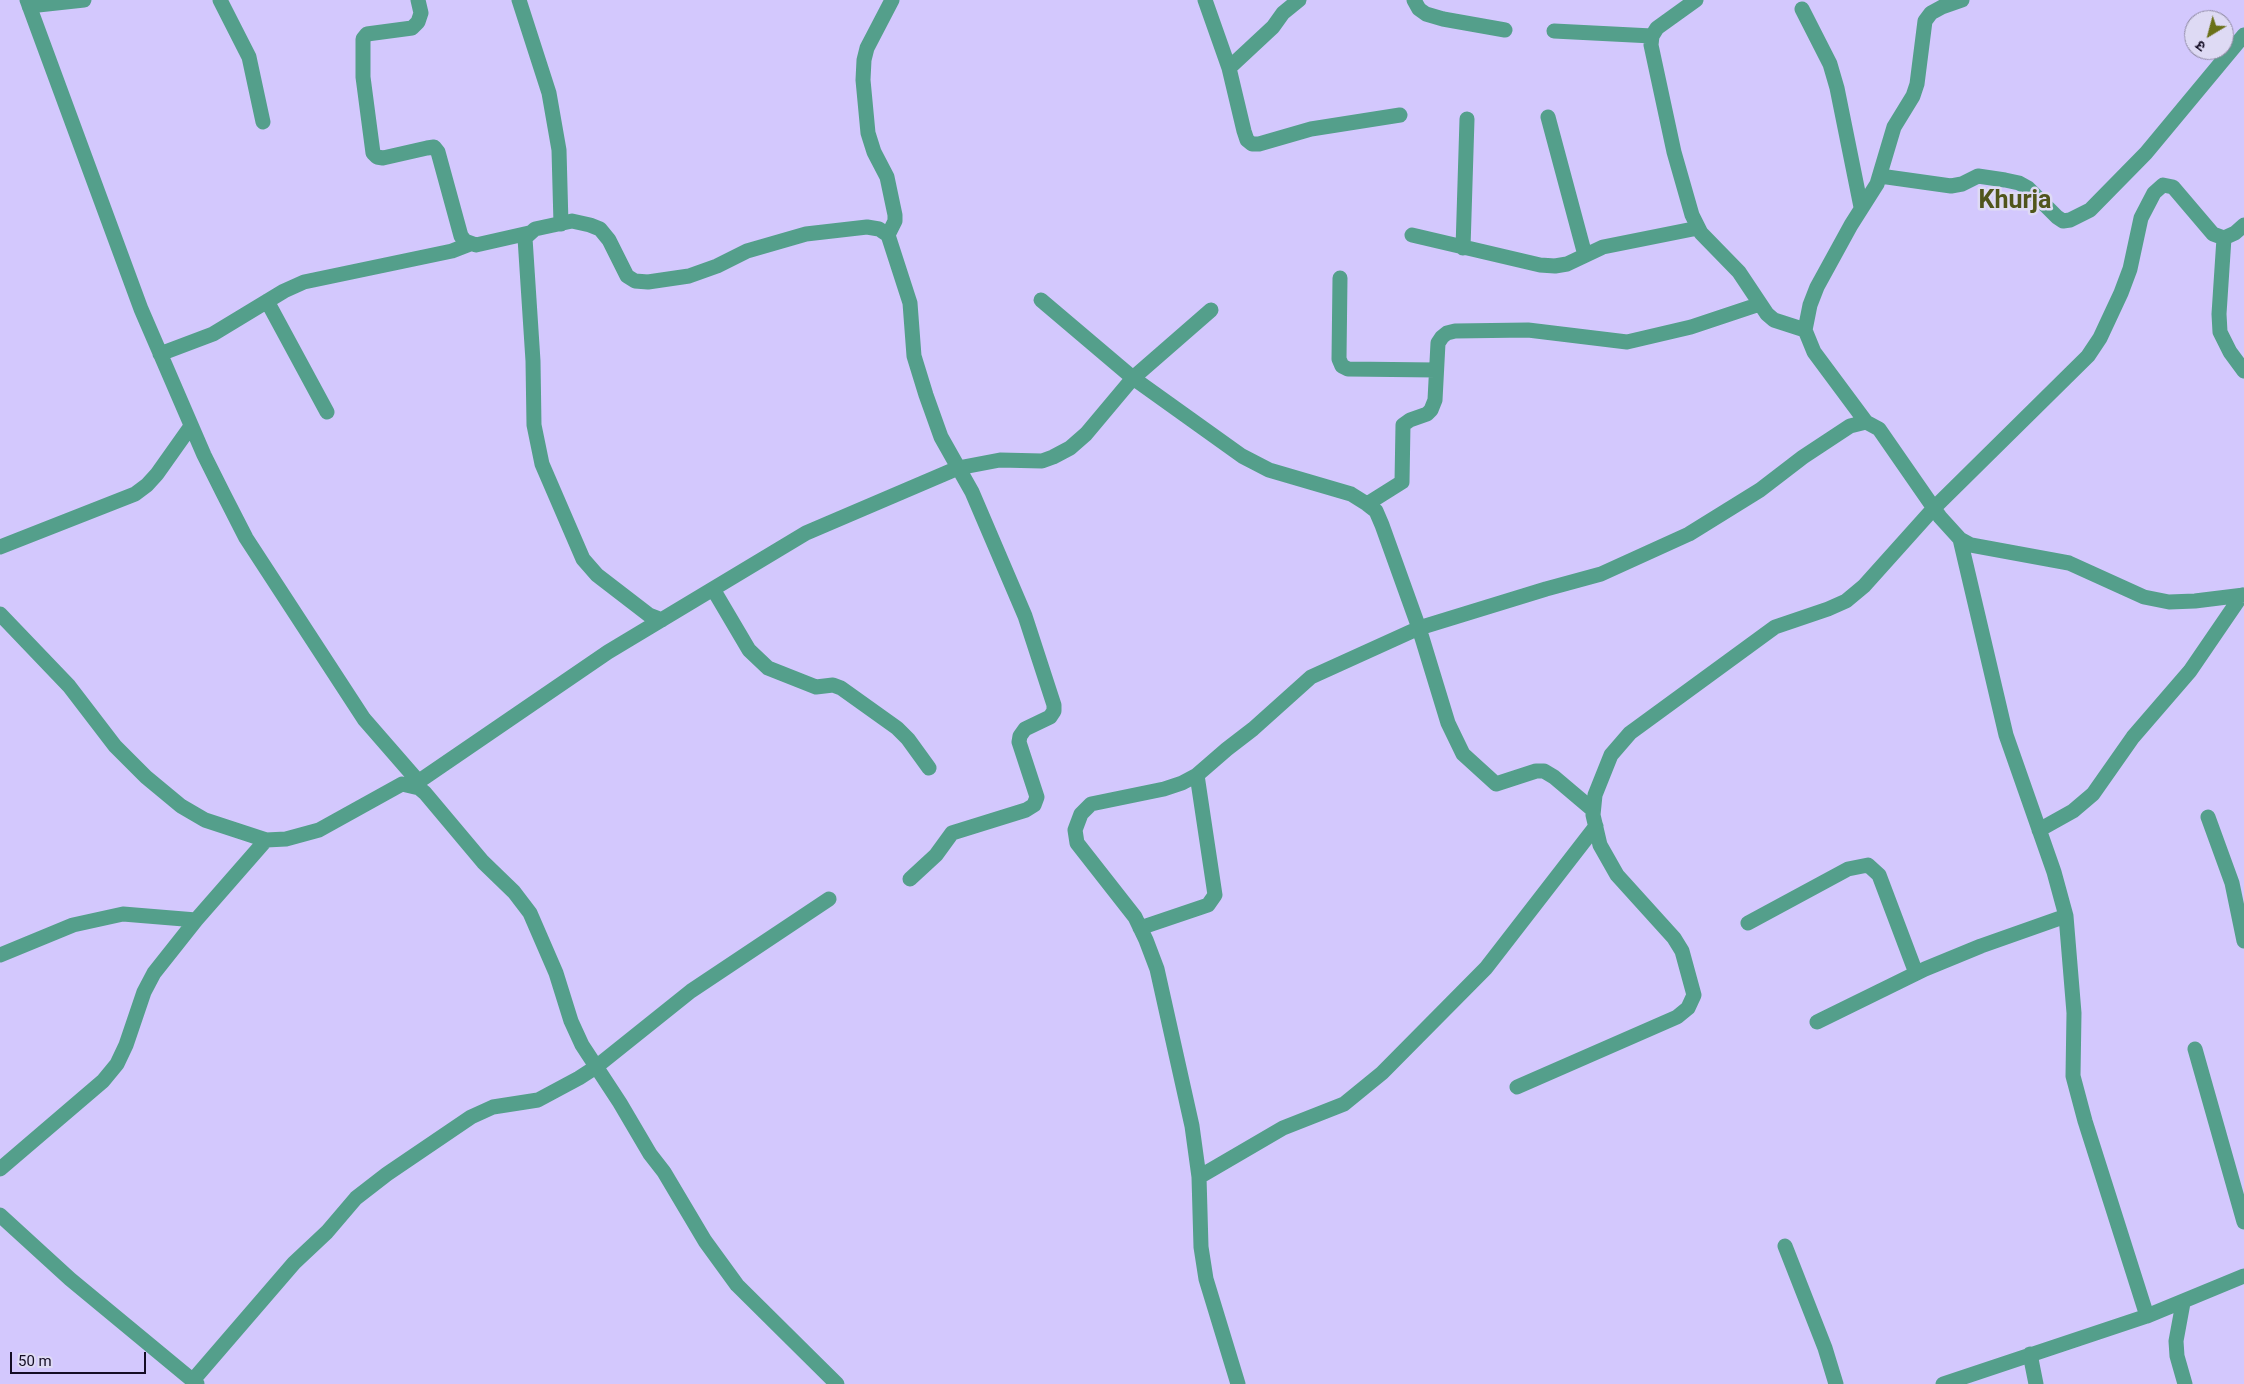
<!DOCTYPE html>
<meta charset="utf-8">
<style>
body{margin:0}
#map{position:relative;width:2244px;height:1384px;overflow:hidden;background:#d3c8fd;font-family:Roboto,"Noto Sans Devanagari",sans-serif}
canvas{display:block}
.north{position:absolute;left:2184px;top:10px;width:50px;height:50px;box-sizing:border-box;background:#dedaf4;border:1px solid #8d88a1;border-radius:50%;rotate:217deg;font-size:14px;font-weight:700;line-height:20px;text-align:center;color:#140d24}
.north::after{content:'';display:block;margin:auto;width:18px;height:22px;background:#6a7017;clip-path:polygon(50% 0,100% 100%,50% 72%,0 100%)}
.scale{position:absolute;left:10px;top:1352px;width:136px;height:22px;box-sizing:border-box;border:2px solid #140d24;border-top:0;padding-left:6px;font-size:15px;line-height:18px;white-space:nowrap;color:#140d24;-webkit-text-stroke:4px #dedaf4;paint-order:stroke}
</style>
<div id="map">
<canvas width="2244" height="1384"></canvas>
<div class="north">उ</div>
<div class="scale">50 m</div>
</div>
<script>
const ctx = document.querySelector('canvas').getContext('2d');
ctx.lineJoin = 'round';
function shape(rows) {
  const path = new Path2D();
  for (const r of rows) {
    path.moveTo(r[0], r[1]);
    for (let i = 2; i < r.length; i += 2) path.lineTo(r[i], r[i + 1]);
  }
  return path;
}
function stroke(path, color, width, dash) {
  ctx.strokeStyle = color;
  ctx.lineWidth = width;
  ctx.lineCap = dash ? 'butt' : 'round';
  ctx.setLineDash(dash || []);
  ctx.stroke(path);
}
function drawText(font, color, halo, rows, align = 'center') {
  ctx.font = font + ' Roboto,sans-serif';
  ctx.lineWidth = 5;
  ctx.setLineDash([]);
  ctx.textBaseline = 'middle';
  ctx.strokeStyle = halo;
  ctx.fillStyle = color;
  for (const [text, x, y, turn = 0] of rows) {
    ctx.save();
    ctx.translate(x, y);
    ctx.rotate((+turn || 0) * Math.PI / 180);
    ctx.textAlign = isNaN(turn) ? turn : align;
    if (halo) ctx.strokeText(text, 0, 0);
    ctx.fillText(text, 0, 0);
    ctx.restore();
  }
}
const minor = shape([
 [27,0,141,309,204,455,223,493,246,538,364,719,418,781],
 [220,0,249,57,263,122],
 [418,0,421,13,418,22,412,28,367,34,363,39,363,77,373,153,377,157,383,158,427,148,434,147,438,152,461,236,465,241,476,245,529,233],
 [519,0,549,93,559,150,561,224],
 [1205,0,1229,68,1244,131,1247,140,1252,144,1259,144,1311,129,1400,115],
 [1414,0,1419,9,1426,14,1443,19,1505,30],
 [1696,0,1657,28,1652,36,1651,45,1674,152,1692,215,1701,233,1739,272,1767,314,1774,320,1805,330],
 [29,6,84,0],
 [1802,9,1830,64,1837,88,1861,207],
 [1554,31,1652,36],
 [1229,68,1273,27,1283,13,1299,0],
 [1548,117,1585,255],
 [1880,176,1951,186,1962,184,1978,176,2005,180,2019,183,2028,188,2057,217,2063,221,2070,220,2090,210,2146,153,2244,35],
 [888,235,895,221,895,215,887,177,874,152,868,133,863,80,864,60,867,48,892,0],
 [1412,235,1540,265,1555,266,1567,264,1603,247,1698,228],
 [2224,238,2219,314,2220,332,2230,352,2244,371],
 [1463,248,1467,119],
 [1340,278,1339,359,1342,366,1348,369,1436,370],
 [1041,300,1133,378,1242,456,1269,470,1351,494,1367,504,1376,511,1382,525,1419,628,1448,723,1463,754,1496,784,1536,771,1544,771,1554,777,1593,810],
 [267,301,327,412],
 [160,354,213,334,284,291,304,282,452,251,470,244],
 [1866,422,1814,352,1805,330,1810,305,1817,287,1851,225,1877,184,1894,127,1913,96,1917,84,1925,21,1931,13,1942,7,1962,0],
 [1367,504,1402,482,1403,425,1410,420,1427,414,1431,410,1435,400,1438,343,1442,337,1447,333,1455,331,1528,330,1627,342,1691,327,1760,304],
 [1960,539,2006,735,2054,872,2066,916,2074,1013,2073,1076,2085,1121,2147,1316],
 [0,547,135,494,147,485,157,474,191,426],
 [713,589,749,650,768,668,816,687,833,685,841,688,897,728,908,739,929,768],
 [0,614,69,686,115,746,146,777,181,806,205,820,266,840,286,839,319,830,402,784,419,788,425,793,483,862,514,892,530,913,556,973,571,1021,582,1045,620,1103,650,1154,664,1172,705,1241,737,1285,837,1384],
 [662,620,649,615,597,575,583,559,542,464,534,425,533,361,525,238,535,229,572,221,590,225,600,229,609,240,627,276,635,281,648,282,689,276,717,266,747,251,806,234,867,227,879,229,888,235,910,303,914,356,926,395,941,437,972,492,1025,616,1054,705,1054,711,1050,717,1025,729,1020,736,1019,742,1037,797,1034,805,1026,810,952,833,936,855,910,879],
 [412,786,608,652,806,533,958,468,1000,460,1042,461,1053,457,1070,448,1086,434,1133,378,1211,310],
 [2208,817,2232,883,2244,941],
 [2039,830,2073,811,2093,794,2133,737,2190,671,2242,595],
 [1748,923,1848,869,1868,865,1879,875,1916,973],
 [1140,928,1208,905,1215,895,1197,775],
 [0,955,73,925,123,914,196,920],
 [1817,1022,1925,969,1981,946,2066,916],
 [2195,1049,2244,1222],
 [1517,1087,1677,1017,1688,1008,1694,995,1682,951,1674,938,1617,875,1600,845,1593,815,1595,795,1611,755,1630,733,1775,627,1828,609,1846,601,1864,586,1934,508,2088,356,2100,338,2121,293,2130,269,2141,218,2154,193,2163,185,2173,187,2213,234,2224,238,2235,233,2244,225],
 [0,1169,103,1081,117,1064,126,1045,144,992,154,973,196,920,266,840],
 [1199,1177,1283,1128,1344,1104,1382,1073,1486,968,1596,826],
 [0,1215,70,1279,197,1384],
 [1785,1246,1825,1348,1836,1384],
 [2183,1303,2176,1341,2177,1356,2185,1384],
 [2030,1354,2036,1384],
 [194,1379,294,1263,327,1232,356,1198,387,1174,471,1117,493,1107,538,1100,579,1078,596,1067,691,991,829,899],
 [1238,1384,1206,1279,1201,1247,1199,1177,1192,1126,1157,969,1146,940,1135,917,1077,843,1075,830,1081,814,1091,804,1164,789,1182,783,1197,775,1227,749,1253,729,1311,677,1419,628,1546,589,1601,574,1689,534,1760,490,1803,457,1850,426,1866,422,1879,429,1940,517,1960,539,1971,545,2069,563,2144,597,2169,602,2195,601,2244,595],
 [1943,1384,2147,1316,2244,1276]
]);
const townNames = [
 ["Khurja",2015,202]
];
stroke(minor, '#549f8b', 15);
drawText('bold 25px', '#50551b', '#dedaf4', townNames);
</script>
